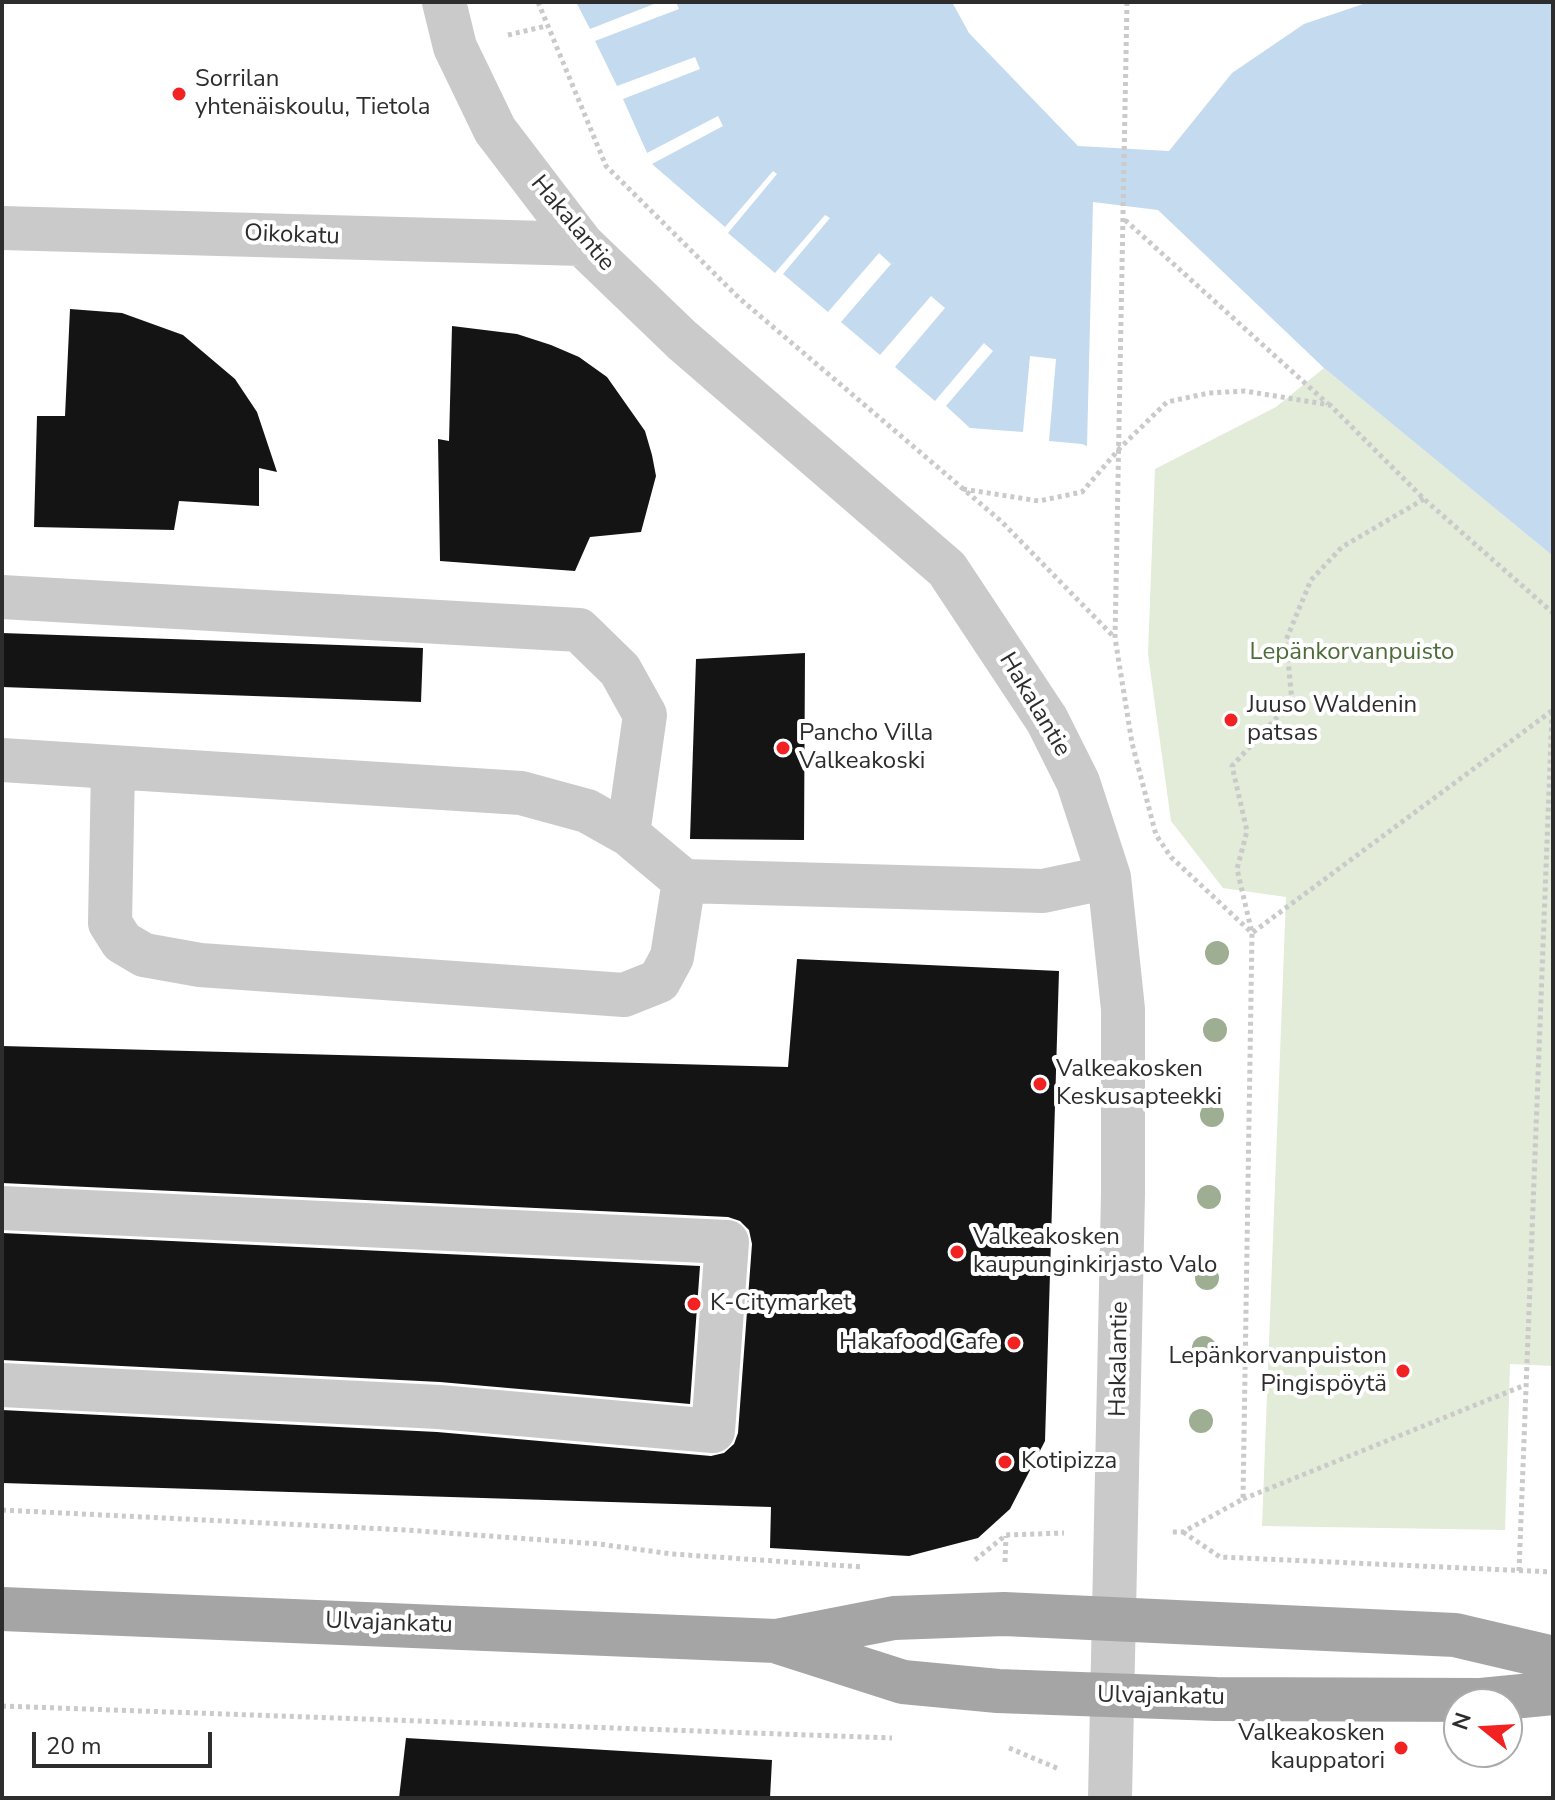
<!DOCTYPE html>
<meta charset="utf-8">
<style>
body{margin:0}
#map{position:relative;width:1555px;height:1800px;overflow:hidden;background:#fff;font-family:"Nunito Sans",sans-serif}
canvas{display:block}
.frame{position:absolute;inset:0;border:4px solid #2d2d2d;pointer-events:none}
.north{position:absolute;left:1443px;top:1688px;width:80px;height:80px;box-sizing:border-box;background:#fff;border:2px solid #ababab;border-radius:50%;rotate:288deg;font-size:22px;font-weight:700;line-height:32px;text-align:center;color:#2d2d2d}
.north::after{content:'';display:block;margin:auto;width:28px;height:36px;background:#f22222;clip-path:polygon(50% 0,100% 100%,50% 72%,0 100%)}
.scale{position:absolute;left:32px;top:1732px;width:180px;height:36px;box-sizing:border-box;border:4px solid #2d2d2d;border-top:0;padding-left:10px;font-size:24px;line-height:28px;white-space:nowrap;color:#2d2d2d;-webkit-text-stroke:6px #fff;paint-order:stroke}
</style>
<div id="map">
<canvas width="1555" height="1800"></canvas>
<div class="frame"></div>
<div class="north">N</div>
<div class="scale">20 m</div>
</div>
<script>
const ctx = document.querySelector('canvas').getContext('2d');
ctx.lineJoin = 'round';
function fill(path, color) {
  ctx.fillStyle = color;
  ctx.fill(path, 'evenodd');
}
function shape(rows) {
  const path = new Path2D();
  for (const r of rows) {
    path.moveTo(r[0], r[1]);
    for (let i = 2; i < r.length; i += 2) path.lineTo(r[i], r[i + 1]);
  }
  return path;
}
function stroke(path, color, width, dash) {
  ctx.strokeStyle = color;
  ctx.lineWidth = width;
  ctx.lineCap = dash ? 'butt' : 'round';
  ctx.setLineDash(dash || []);
  ctx.stroke(path);
}
function drawText(font, color, halo, rows, align = 'center') {
  ctx.font = font + ' "Nunito Sans",sans-serif';
  ctx.lineWidth = 8;
  ctx.setLineDash([]);
  ctx.textBaseline = 'middle';
  ctx.strokeStyle = halo;
  ctx.fillStyle = color;
  for (const [text, x, y, turn = 0] of rows) {
    ctx.save();
    ctx.translate(x, y);
    ctx.rotate((+turn || 0) * Math.PI / 180);
    ctx.textAlign = isNaN(turn) ? turn : align;
    if (halo) ctx.strokeText(text, 0, 0);
    ctx.fillText(text, 0, 0);
    ctx.restore();
  }
}
const green = shape([
 [1324,368,1553,556,1553,1366,1510,1364,1505,1530,1262,1526,1286,897,1223,888,1171,821,1148,654,1155,469,1276,407]
]);
const water = shape([
 [576,2,952,2,969,33,1078,146,1169,151,1232,73,1304,24,1369,2,1553,2,1553,556,1324,368,1158,210,1093,202,1087,446,1082,444,1014,448,964,431,662,185]
]);
const pier = shape([
 [576,2,590,29,659,2,676,2,679,9,595,41,617,86,695,57,700,69,623,99,647,153,718,116,723,126,652,164,725,227,773,171,777,174,728,233,775,273,825,215,830,218,783,274,828,312,879,253,891,264,841,322,880,355,931,296,945,308,895,367,935,401,984,343,993,351,946,406,970,428,1023,432,1030,356,1056,359,1049,441,1082,444,1082,448,1014,452,962,434,659,188,573,3]
]);
const building = shape([
 [70,309,122,313,183,335,235,379,257,412,277,472,259,468,259,506,179,501,174,530,34,527,37,416,65,416],
 [452,326,517,334,551,345,579,357,607,377,645,431,652,455,656,476,641,532,590,537,575,571,440,561,438,439,449,441],
 [2,633,423,648,421,702,2,687],
 [805,653,804,840,690,839,696,659],
 [797,959,1059,971,1045,1441,1010,1509,978,1538,909,1556,770,1548,771,1507,2,1483,2,1410,437,1432,711,1456,724,1453,734,1444,738,1433,752,1244,749,1230,740,1221,728,1217,2,1183,2,1046,788,1067],
 [2,1233,700,1266,690,1404,440,1382,2,1360],
 [406,1738,772,1760,770,1798,399,1798]
]);
const path = shape([
 [538,2,606,166,739,298,1002,522,1114,637],
 [1127,2,1115,638,1132,743,1156,835,1171,857,1252,933,1243,1499,1183,1532,1170,1532],
 [508,35,546,26],
 [1125,220,1328,404],
 [963,489,1039,501,1082,492,1120,448,1167,402,1209,393,1245,391,1330,405,1424,499,1553,613],
 [1424,499,1342,547,1311,580,1286,640,1292,701,1232,766,1247,831,1237,869,1252,933,1553,710],
 [1243,1499,1525,1385],
 [2,1510,406,1530,599,1544,672,1554,862,1567],
 [1183,1532,1220,1557,1553,1572],
 [975,1560,1006,1535,1064,1533],
 [1005,1562,1006,1536],
 [1519,1571,1552,712],
 [2,1706,892,1738],
 [1009,1748,1059,1769]
]);
const minor = shape([
 [444,2,455,47,495,130,582,244,682,340,947,569,1047,720,1078,782,1109,877,1123,1009,1123,1194,1110,1798],
 [2,228,582,244],
 [2,597,579,630,620,670,645,715,628,834],
 [2,760,521,793,587,811,628,834,684,881,1043,891,1109,877],
 [113,768,110,923,122,942,144,955,200,965,624,995,659,981,672,957,684,881],
 [2,1208,727,1242,713,1431,439,1407,2,1385]
]);
const major = shape([
 [2,1609,776,1641,894,1618,1004,1614,1455,1635,1553,1658],
 [778,1642,903,1682,998,1691,1216,1699,1481,1700,1553,1693]
]);
const trees = [
 [1217,953],
 [1215,1030],
 [1212,1115],
 [1209,1197],
 [1207,1278],
 [1204,1348],
 [1201,1421]
];
const markers = [
 [179,94,8,"#f22222"],
 [1231,720,8,"#f22222"],
 [783,748,8,"#f22222"],
 [1040,1084,8,"#f22222"],
 [957,1252,8,"#f22222"],
 [694,1304,8,"#f22222"],
 [1014,1343,8,"#f22222"],
 [1403,1371,8,"#f22222"],
 [1005,1462,8,"#f22222"],
 [1401,1748,8,"#f22222"]
];
const poiNames = [
 ["Sorrilan",195,80],
 ["yhtenäiskoulu, Tietola",195,108],
 ["Juuso Waldenin",1247,706],
 ["patsas",1247,734],
 ["Pancho Villa",799,734],
 ["Valkeakoski",799,762],
 ["Valkeakosken",1056,1070],
 ["Keskusapteekki",1056,1098],
 ["Valkeakosken",973,1238],
 ["kaupunginkirjasto Valo",973,1266],
 ["K-Citymarket",710,1304],
 ["Hakafood Cafe",998,1343,"right"],
 ["Lepänkorvanpuiston",1387,1357,"right"],
 ["Pingispöytä",1387,1385,"right"],
 ["Kotipizza",1021,1462],
 ["Valkeakosken",1385,1734,"right"],
 ["kauppatori",1385,1762,"right"]
];
const streetNames = [
 ["Hakalantie",572,224,50],
 ["Oikokatu",292,236,2],
 ["Hakalantie",1034,705,59],
 ["Hakalantie",1120,1359,-89],
 ["Ulvajankatu",389,1624,2],
 ["Ulvajankatu",1161,1697,1]
];
const parkNames = [
 ["Lepänkorvanpuisto",1352,653]
];
fill(green, '#e2ecd9');
fill(water, '#c4daee');
fill(pier, '#fff');
fill(building, '#141414');
stroke(path, '#cacaca', 5, [4, 4]);
stroke(minor, '#cacaca', 44);
stroke(major, '#a5a5a5', 44);
ctx.fillStyle = '#9dae92';
for (const [x, y] of trees) {
  ctx.beginPath();
  ctx.arc(x, y, 12, 0, 2 * Math.PI);
  ctx.fill();
}
for (const [x, y, r, color] of markers) {
  const dot = new Path2D();
  dot.arc(x, y, r, 0, 2 * Math.PI);
  ctx.fillStyle = color;
  ctx.fill(dot);
  stroke(dot, '#fff', 3);
}
drawText('24px', '#2d2d2d', '#fff', poiNames, 'left');
drawText('24px', '#2d2d2d', '#fff', streetNames);
drawText('24px', '#4c6c38', '#fff', parkNames);
</script>
